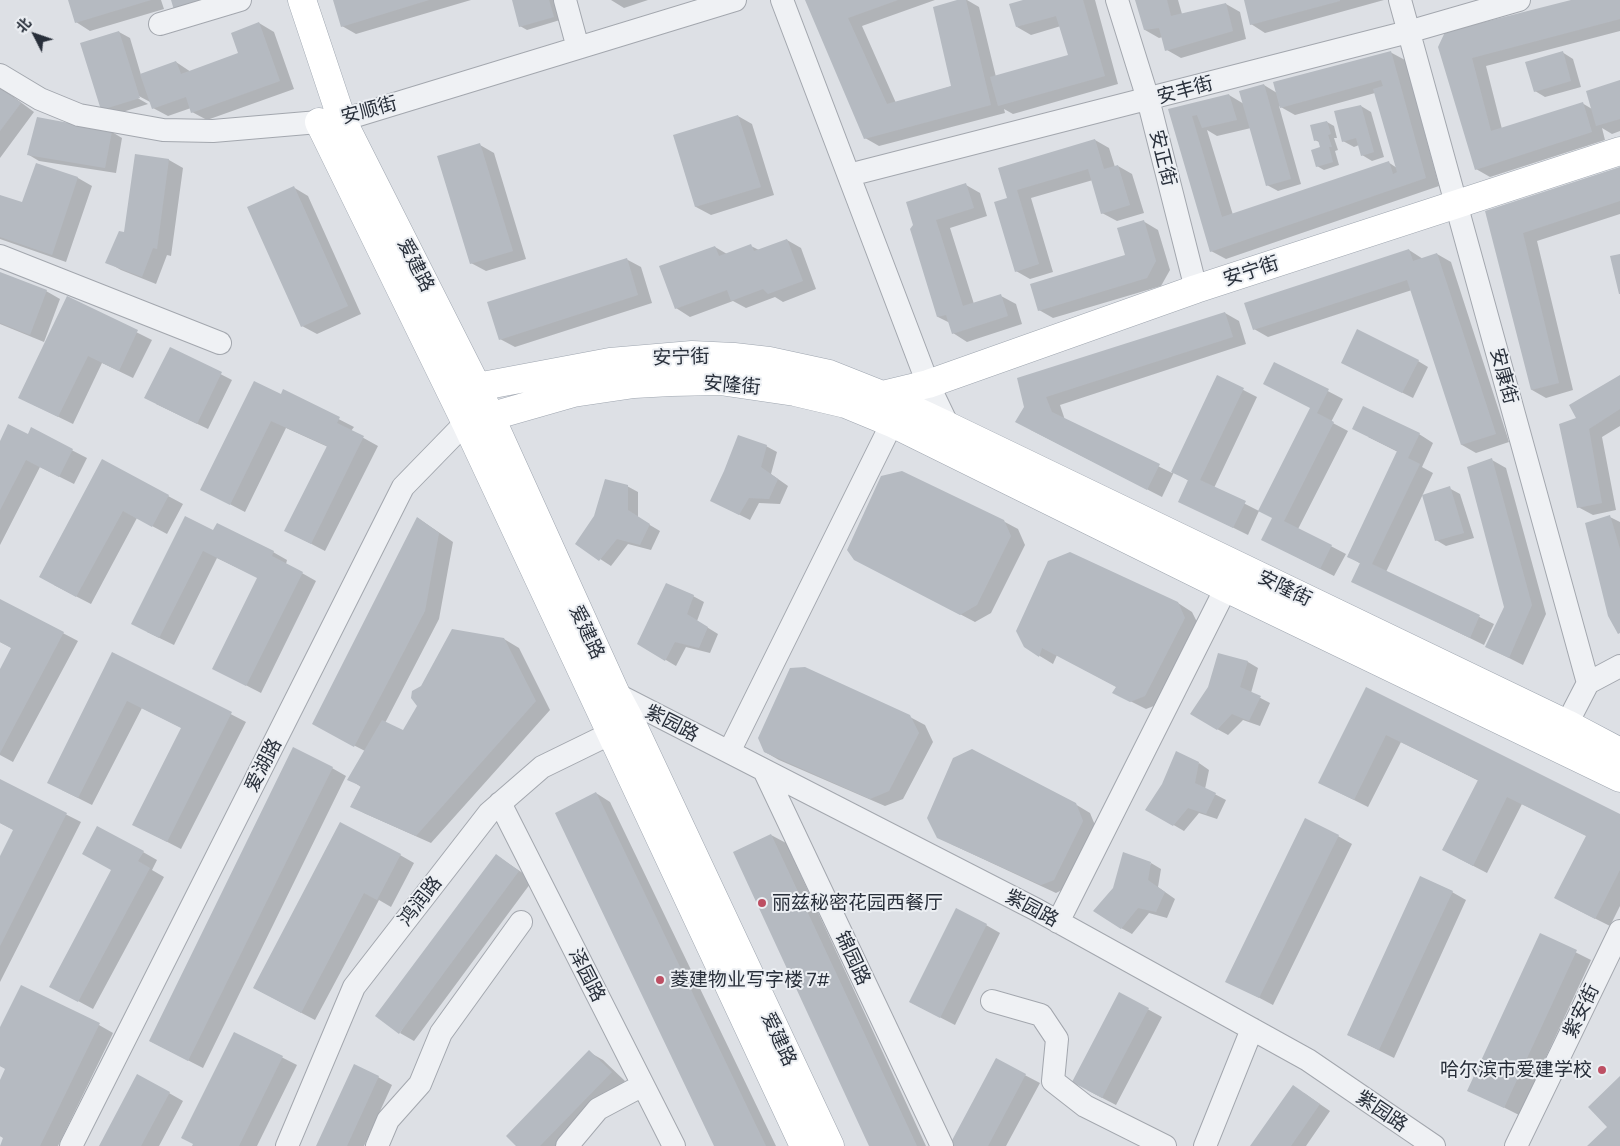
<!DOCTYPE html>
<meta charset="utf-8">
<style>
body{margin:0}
#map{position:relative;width:1620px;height:1146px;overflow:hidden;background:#dde0e5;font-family:Commissioner,"Noto Sans SC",sans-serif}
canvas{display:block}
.north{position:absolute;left:10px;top:10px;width:50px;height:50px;-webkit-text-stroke:4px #eceff3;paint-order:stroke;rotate:311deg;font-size:14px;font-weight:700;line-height:20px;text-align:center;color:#282f3a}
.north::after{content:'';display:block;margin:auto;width:18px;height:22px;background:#282f3a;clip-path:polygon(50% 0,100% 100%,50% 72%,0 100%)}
</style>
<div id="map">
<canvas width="1620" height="1146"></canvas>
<div class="north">北</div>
</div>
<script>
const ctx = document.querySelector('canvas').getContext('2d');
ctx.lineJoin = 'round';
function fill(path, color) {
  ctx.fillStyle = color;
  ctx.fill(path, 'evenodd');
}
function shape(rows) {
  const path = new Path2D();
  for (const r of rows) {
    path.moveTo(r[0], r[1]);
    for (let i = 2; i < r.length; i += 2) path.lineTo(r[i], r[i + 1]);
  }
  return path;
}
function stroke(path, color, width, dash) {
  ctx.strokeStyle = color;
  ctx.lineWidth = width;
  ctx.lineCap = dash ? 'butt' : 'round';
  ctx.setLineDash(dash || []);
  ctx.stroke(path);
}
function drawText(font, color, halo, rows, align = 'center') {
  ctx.font = font + ' Commissioner,"Noto Sans SC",sans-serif';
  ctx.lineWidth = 4;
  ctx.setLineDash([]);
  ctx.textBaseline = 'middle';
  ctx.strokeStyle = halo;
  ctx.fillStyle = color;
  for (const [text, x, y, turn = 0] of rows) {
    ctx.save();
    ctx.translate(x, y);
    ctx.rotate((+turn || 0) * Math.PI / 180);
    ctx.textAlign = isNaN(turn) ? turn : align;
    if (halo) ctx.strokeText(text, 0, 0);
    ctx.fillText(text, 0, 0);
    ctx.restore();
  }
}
const shadow = shape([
 [70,0,161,0,164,9,90,31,76,22],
 [335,0,471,0,356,34,342,26],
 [513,0,554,0,560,20,527,30,520,26],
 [611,0,648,0,624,8],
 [807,0,935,0,862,26,896,103,952,86,962,0,967,0,979,7,996,77,1069,56,1061,26,1031,35,1017,27,1028,0,1095,0,1118,84,1013,114,1004,109,1005,113,879,146,865,138],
 [1137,0,1178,0,1182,14,1226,4,1240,12,1246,39,1181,58,1167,50,1163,37,1159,38,1145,30],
 [1245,0,1384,0,1265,33,1251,24],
 [1576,0,1620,0,1620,31,1486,66,1502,129,1582,103,1592,109,1620,82,1620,131,1612,134,1602,128,1605,140,1490,177,1476,169,1439,47],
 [259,23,274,32,294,89,207,120,192,112,191,108,168,116,153,108,152,103,135,94,134,96,148,104,113,115,102,109,119,32,130,38,141,75,176,62,191,72,240,54],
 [1390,52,1405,60,1439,186,1226,259,1211,251,1170,110,1229,95,1244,104,1264,85,1277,93],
 [1375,93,1397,168,1388,162,1233,215,1207,130,1217,136,1251,128,1267,185,1278,191,1301,184,1279,106,1295,115],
 [1562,52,1573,59,1581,87,1545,97,1535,91],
 [0,87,34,112,0,158],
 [1361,106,1371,112,1384,157,1372,161,1362,155,1359,145,1354,147,1343,141],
 [738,116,752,124,774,195,711,215,696,207,674,136],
 [1327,122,1334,126,1337,138,1334,138,1338,150,1335,151,1339,165,1324,170,1317,166,1322,148,1321,143,1315,140],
 [112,132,122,138,116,173,39,161,29,155],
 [1095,140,1109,148,1115,167,1118,166,1132,174,1144,213,1117,221,1102,213,1093,180,1031,198,1053,272,1030,279,1016,271,1009,199,1000,169],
 [480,145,494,153,526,259,486,271,471,263],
 [136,156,169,160,183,168,171,256,167,255,156,284,121,270,107,262,126,233],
 [37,164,78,178,92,186,66,262,0,239,0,196,23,204],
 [1620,168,1620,214,1537,241,1573,390,1546,398,1532,390,1486,212],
 [966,185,980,193,987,216,950,228,974,304,1001,296,1016,304,1022,324,967,342,953,333,950,323,938,317,911,229],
 [293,187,308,196,361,314,317,334,302,326],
 [1143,221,1158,230,1170,270,1161,286,1053,318,1039,310,1127,256],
 [787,240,801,248,816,289,783,302,775,297,746,308,733,301,690,317,676,308,715,247,727,254,751,246,759,250],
 [1409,250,1423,259,1437,254,1451,262,1509,442,1476,453,1462,445,1412,290,1268,337,1254,329],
 [626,259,641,267,652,303,515,347,500,339],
 [0,273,46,291,60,299,44,342,0,324],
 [68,298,152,340,133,378,102,363,73,424,34,405],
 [1225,313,1239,321,1246,344,1060,405,1065,420,1172,473,1218,377,1257,397,1214,488,1259,511,1248,535,1179,501,1189,481,1174,472,1162,497,1031,430,1019,379],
 [170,348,232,380,208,429,156,404],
 [1418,361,1428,367,1413,398,1353,368],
 [1274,363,1343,399,1331,422,1348,431,1298,529,1346,554,1334,576,1277,547,1273,518,1312,408],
 [1620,377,1620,426,1602,437,1616,510,1593,515,1578,507,1578,419],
 [284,391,354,427,351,431,378,446,325,551,300,538,328,447,286,428,245,512,216,497],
 [31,429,87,458,74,484,40,467,0,545,0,443,28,435],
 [1419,434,1433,443,1422,467,1433,473,1386,572,1494,624,1484,645,1353,581,1361,564,1348,556,1398,452,1368,437],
 [766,446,777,452,771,474,788,486,780,504,759,503,750,520,722,506],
 [1492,460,1506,468,1546,614,1523,665,1487,647,1505,607],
 [103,461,183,504,167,534,137,518,91,604,54,585],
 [627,486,638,492,638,518,660,531,651,550,628,544,611,566,577,544],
 [1449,488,1460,494,1474,538,1446,546,1436,540],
 [1610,517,1620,522,1620,633,1619,633],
 [418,518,453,542,439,619,385,723,403,732,504,639,519,648,550,710,431,843,366,814,351,806,361,787,349,779,365,751,328,732],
 [1003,521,1018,529,1025,545,991,613,975,622,870,567],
 [214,532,273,552,287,560,286,564,316,581,261,693,228,676,259,578,217,558,174,645,147,632],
 [693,596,704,602,697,621,718,634,710,653,686,647,676,666,639,644],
 [0,600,78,641,13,762,0,755,0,672,12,648,0,642],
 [1178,603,1192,612,1199,626,1159,704,1146,709,1114,693,1117,687,1057,655,1053,664,1025,647],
 [113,653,246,722,181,849,148,832,182,728,142,708,92,805,62,790],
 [1219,654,1248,662,1258,668,1251,693,1270,703,1260,726,1243,720,1228,735,1217,729,1210,687],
 [1367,689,1620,816,1620,906,1610,926,1570,906,1587,836,1522,804,1487,873,1458,858,1479,781,1401,742,1368,807,1334,790],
 [910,717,925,725,933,742,903,799,885,806,779,760,765,752],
 [1199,763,1209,770,1205,789,1226,800,1217,819,1199,813,1184,831,1146,809],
 [332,768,346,776,203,1068,150,1041],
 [0,781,81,822,0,982,0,859,14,830,0,823],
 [596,793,610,802,776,1146,715,1146],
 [1075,804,1090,813,1097,830,1068,887,1056,893,953,845,938,837],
 [771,835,786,843,926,1146,871,1146],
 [1338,836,1352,844,1273,1005,1227,981],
 [143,852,157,860,152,870,164,877,93,1009,50,986],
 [400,855,414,863,391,907,379,900,315,1020,254,988],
 [496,855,533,880,414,1041,400,1033],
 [1151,863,1161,869,1158,887,1175,899,1167,918,1149,913,1132,934,1121,928],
 [1452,892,1466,900,1394,1058,1348,1035],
 [986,925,1000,933,955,1025,910,1002],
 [1541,935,1591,960,1519,1115,1469,1090],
 [1120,994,1162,1017,1116,1105,1087,1090],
 [99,1025,113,1033,58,1146,1,1146,4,1138,0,1136,0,1083,7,1069,0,1066,0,1030],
 [234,1033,297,1065,257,1146,193,1146],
 [589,1052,603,1060,625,1081,562,1146,518,1146],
 [996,1060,1040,1083,1006,1146,951,1146],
 [378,1077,392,1085,364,1146,318,1146],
 [169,1093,183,1101,159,1146,100,1146],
 [1304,1093,1330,1111,1306,1146,1252,1146]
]);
const building = shape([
 [68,0,151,0,75,23],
 [171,0,205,0,174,10],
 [333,0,429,0,341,27],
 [512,0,549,0,554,17,519,27],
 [805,0,898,0,848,18,887,104,951,86,933,7,957,0,966,0,991,105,864,139],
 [1023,0,1083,0,1105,76,998,106,990,77,1068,55,1056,16,1016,27,1009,4],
 [1135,0,1167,0,1171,16,1226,3,1233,31,1165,51,1159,28,1144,30],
 [1244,0,1340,0,1340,1,1250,25],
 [1571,0,1620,0,1620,19,1472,58,1491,131,1583,102,1592,132,1475,170,1438,47,1445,32],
 [259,22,280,81,191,113,186,97,152,109,140,74,176,61,181,74,238,53,231,33],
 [119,31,140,98,101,110,80,43],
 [1391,51,1426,178,1210,252,1168,109,1229,94,1237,120,1202,128,1197,115,1192,116,1222,217,1389,161,1393,174,1397,172,1373,89,1383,86,1381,80,1280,108,1273,82],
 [1563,51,1571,81,1534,92,1525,62],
 [1620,80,1620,119,1596,126,1586,91],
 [1264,84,1291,179,1266,186,1239,91],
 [0,88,21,103,0,131],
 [1361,105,1374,152,1361,156,1356,138,1342,142,1334,111],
 [738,115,761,187,695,207,673,135],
 [37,117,112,131,105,168,27,155],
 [1327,121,1331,134,1328,135,1332,147,1329,147,1333,162,1316,167,1311,150,1320,147,1318,140,1314,141,1310,125],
 [1095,139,1104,169,1118,165,1130,205,1101,214,1088,169,1017,190,1039,264,1015,272,994,202,1007,198,998,168],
 [480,143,513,251,470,264,437,156],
 [135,154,169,159,157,249,153,248,142,277,105,263,119,231,124,232],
 [36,163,78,177,52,255,0,237,0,195,22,202],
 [1620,167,1620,201,1523,233,1559,383,1531,390,1485,211],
 [966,183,974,208,936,220,963,306,1001,294,1008,316,952,334,946,315,937,317,910,229,913,225,906,202],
 [294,186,348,306,301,327,247,207],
 [1144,220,1156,261,1147,278,1038,311,1030,284,1125,255,1117,228],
 [787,239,803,281,768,294,763,289,731,301,727,290,675,309,659,266,715,246,719,256,751,244,754,251],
 [1409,249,1413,261,1437,253,1496,434,1461,445,1407,280,1253,330,1244,303],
 [1620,254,1620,294,1619,294,1610,256],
 [627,258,638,295,499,340,487,302],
 [0,272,47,290,30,335,0,323],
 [67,296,138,330,119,371,88,356,58,417,18,398],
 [1225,312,1233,337,1046,397,1052,412,1160,464,1147,490,1015,422,1024,407,1017,378],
 [1357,329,1419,360,1402,393,1341,363],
 [170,347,222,372,197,424,144,398],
 [1274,362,1329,389,1317,413,1334,422,1284,521,1332,545,1320,569,1261,540,1272,518,1258,511,1310,408,1263,384],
 [1217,375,1244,388,1200,480,1246,501,1233,528,1178,502,1188,480,1171,472],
 [1620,375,1620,409,1589,429,1602,503,1577,508,1559,424,1576,418,1569,405],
 [254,381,281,394,283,389,340,417,337,423,364,436,311,544,284,531,327,446,271,421,230,505,200,490],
 [1363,406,1420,433,1408,458,1420,464,1372,564,1480,615,1470,638,1351,582,1360,563,1347,557,1397,451,1352,429],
 [8,424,28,434,31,427,73,449,59,477,26,460,0,510,0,441],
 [738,435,767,445,761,467,778,479,769,499,749,498,739,515,710,501,724,471],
 [1492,458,1532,605,1509,658,1485,647,1504,607,1467,467],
 [102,459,169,495,152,527,123,511,76,597,39,577],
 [902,471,1004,520,1011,536,977,605,960,615,854,560,847,550,881,476],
 [605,479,628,485,628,510,650,524,640,545,617,539,599,561,575,544,594,516],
 [1450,486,1464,533,1435,541,1422,495],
 [1610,515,1620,549,1620,633,1618,634,1608,616,1585,523],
 [185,516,213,530,217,523,274,551,272,556,303,572,246,686,212,669,257,578,203,551,159,638,131,624],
 [417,517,439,533,425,611,354,747,312,724],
 [1070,552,1178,602,1185,618,1145,696,1130,702,1112,693,1116,687,1042,648,1039,657,1024,647,1016,631,1048,561],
 [666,583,694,595,687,614,708,627,699,648,675,642,665,661,637,644],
 [0,599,64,632,0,753,0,669,11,648,0,642],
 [452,629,504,638,536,701,416,836,350,807,361,786,347,780,382,720,403,730,417,706,411,698,412,691,421,686],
 [112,652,232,712,167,842,132,825,181,728,127,701,78,798,47,783],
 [1218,653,1248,661,1240,687,1261,696,1249,721,1232,714,1217,730,1190,714,1208,687],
 [805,667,910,715,919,733,889,791,870,799,764,752,758,738,790,668],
 [1366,687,1620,814,1620,870,1595,919,1554,898,1586,836,1507,797,1473,866,1442,850,1478,780,1386,735,1354,800,1318,783],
 [293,747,333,767,188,1061,149,1041],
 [972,749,1076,803,1083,821,1054,880,1041,885,937,838,927,818,953,758],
 [1176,751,1199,762,1195,783,1216,793,1206,814,1188,808,1173,826,1145,810,1162,784],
 [0,779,67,813,0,946,0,856,13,830,0,823],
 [596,792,766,1146,714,1146,555,813],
 [1305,818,1339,835,1259,998,1225,982],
 [340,822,401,854,377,900,364,893,301,1013,253,988],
 [97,826,144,851,138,861,150,868,78,1002,49,987,111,870,82,854],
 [771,834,917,1146,869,1146,733,852],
 [1123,852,1151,862,1148,880,1165,892,1156,912,1138,908,1121,929,1093,911,1113,888],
 [496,854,519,871,399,1034,375,1016],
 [1420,876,1453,891,1379,1050,1347,1035],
 [956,908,987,924,940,1018,909,1002],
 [1540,933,1577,950,1504,1108,1467,1091],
 [21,985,100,1023,40,1146,0,1146,3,1138,0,1136,0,1080,5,1069,0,1066,0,1027],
 [1119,992,1149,1008,1102,1098,1072,1082],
 [234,1032,283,1056,239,1146,192,1146,193,1144,181,1138],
 [589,1050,612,1072,540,1146,516,1146,506,1136],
 [996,1058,1026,1074,988,1146,949,1146],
 [354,1064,379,1076,347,1146,316,1146],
 [137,1074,170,1092,141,1146,99,1146],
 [1620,1076,1620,1146,1587,1146,1607,1127,1588,1107],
 [1293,1085,1320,1104,1291,1146,1250,1146]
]);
const minor = shape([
 [565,0,578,48],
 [782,0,928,384,952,434],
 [1117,0,1148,99,1196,289],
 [1400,0,1588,683,1559,739],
 [160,24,240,0],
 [0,75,40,99,79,115,163,130,213,131,342,120,735,0],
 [849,175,1408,32,1519,0],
 [0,256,220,343],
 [1588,683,1620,666],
 [616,694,1037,910,1252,1029,1308,1060,1434,1146],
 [729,752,892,423],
 [764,770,942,1146],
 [500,803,674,1146],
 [1058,922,1226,588],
 [992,1001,1041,1015,1057,1039,1053,1081,1085,1106,1165,1146],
 [71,1146,403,487,476,412],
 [287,1146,354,987,489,813,542,767,626,726],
 [377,1146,388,1120,420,1084,441,1033,521,922],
 [567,1146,598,1109,643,1085],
 [1205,1146,1252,1029],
 [1516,1146,1620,931]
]);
const major = shape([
 [302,0,342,120,477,387,616,694,632,724,830,1146],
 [319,122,466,423,804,1146],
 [477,387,610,362,692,355,734,357,769,361,829,374,882,395,948,426,1567,724,1620,752],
 [882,395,928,384,1196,289,1620,151],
 [489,417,573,393,634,384,671,382,720,381,795,392,846,404,892,423,1226,588,1620,778]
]);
const markers = [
 [762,903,5,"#bd4f63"],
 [660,980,5,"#bd4f63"],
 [1602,1070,5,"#bd4f63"]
];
const streetNames = [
 ["安丰街",1185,90,-15],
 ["安顺街",369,110,-15],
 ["安正街",1163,158,76],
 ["爱建路",416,265,63],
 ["安宁街",1251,271,-18],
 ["安宁街",681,357,-2],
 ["安康街",1504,376,75],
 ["安隆街",732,385,5],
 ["安隆街",1285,588,26],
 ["爱建路",587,632,65],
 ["紫园路",672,723,27],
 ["爱湖路",263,765,-63],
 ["鸿润路",420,901,-52],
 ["紫园路",1032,908,28],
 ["锦园路",853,958,65],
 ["泽园路",587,975,63],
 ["紫安街",1581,1011,-64],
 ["爱建路",779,1039,65],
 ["紫园路",1382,1111,34]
];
const poiNames = [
 ["丽兹秘密花园西餐厅",772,903],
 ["菱建物业写字楼 7#",670,980],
 ["哈尔滨市爱建学校",1592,1070,"right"]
];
fill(shadow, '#0003');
fill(building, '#b5bac1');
stroke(minor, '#a3a7ae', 24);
stroke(major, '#9ea5af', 29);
stroke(minor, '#eff1f4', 22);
stroke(major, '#fff', 28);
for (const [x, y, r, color] of markers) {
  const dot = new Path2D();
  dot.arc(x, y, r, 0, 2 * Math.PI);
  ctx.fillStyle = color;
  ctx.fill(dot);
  stroke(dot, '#eceff3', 2);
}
drawText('19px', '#282f3a', '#eceff3', streetNames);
drawText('19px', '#282f3a', '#eceff3', poiNames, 'left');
</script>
